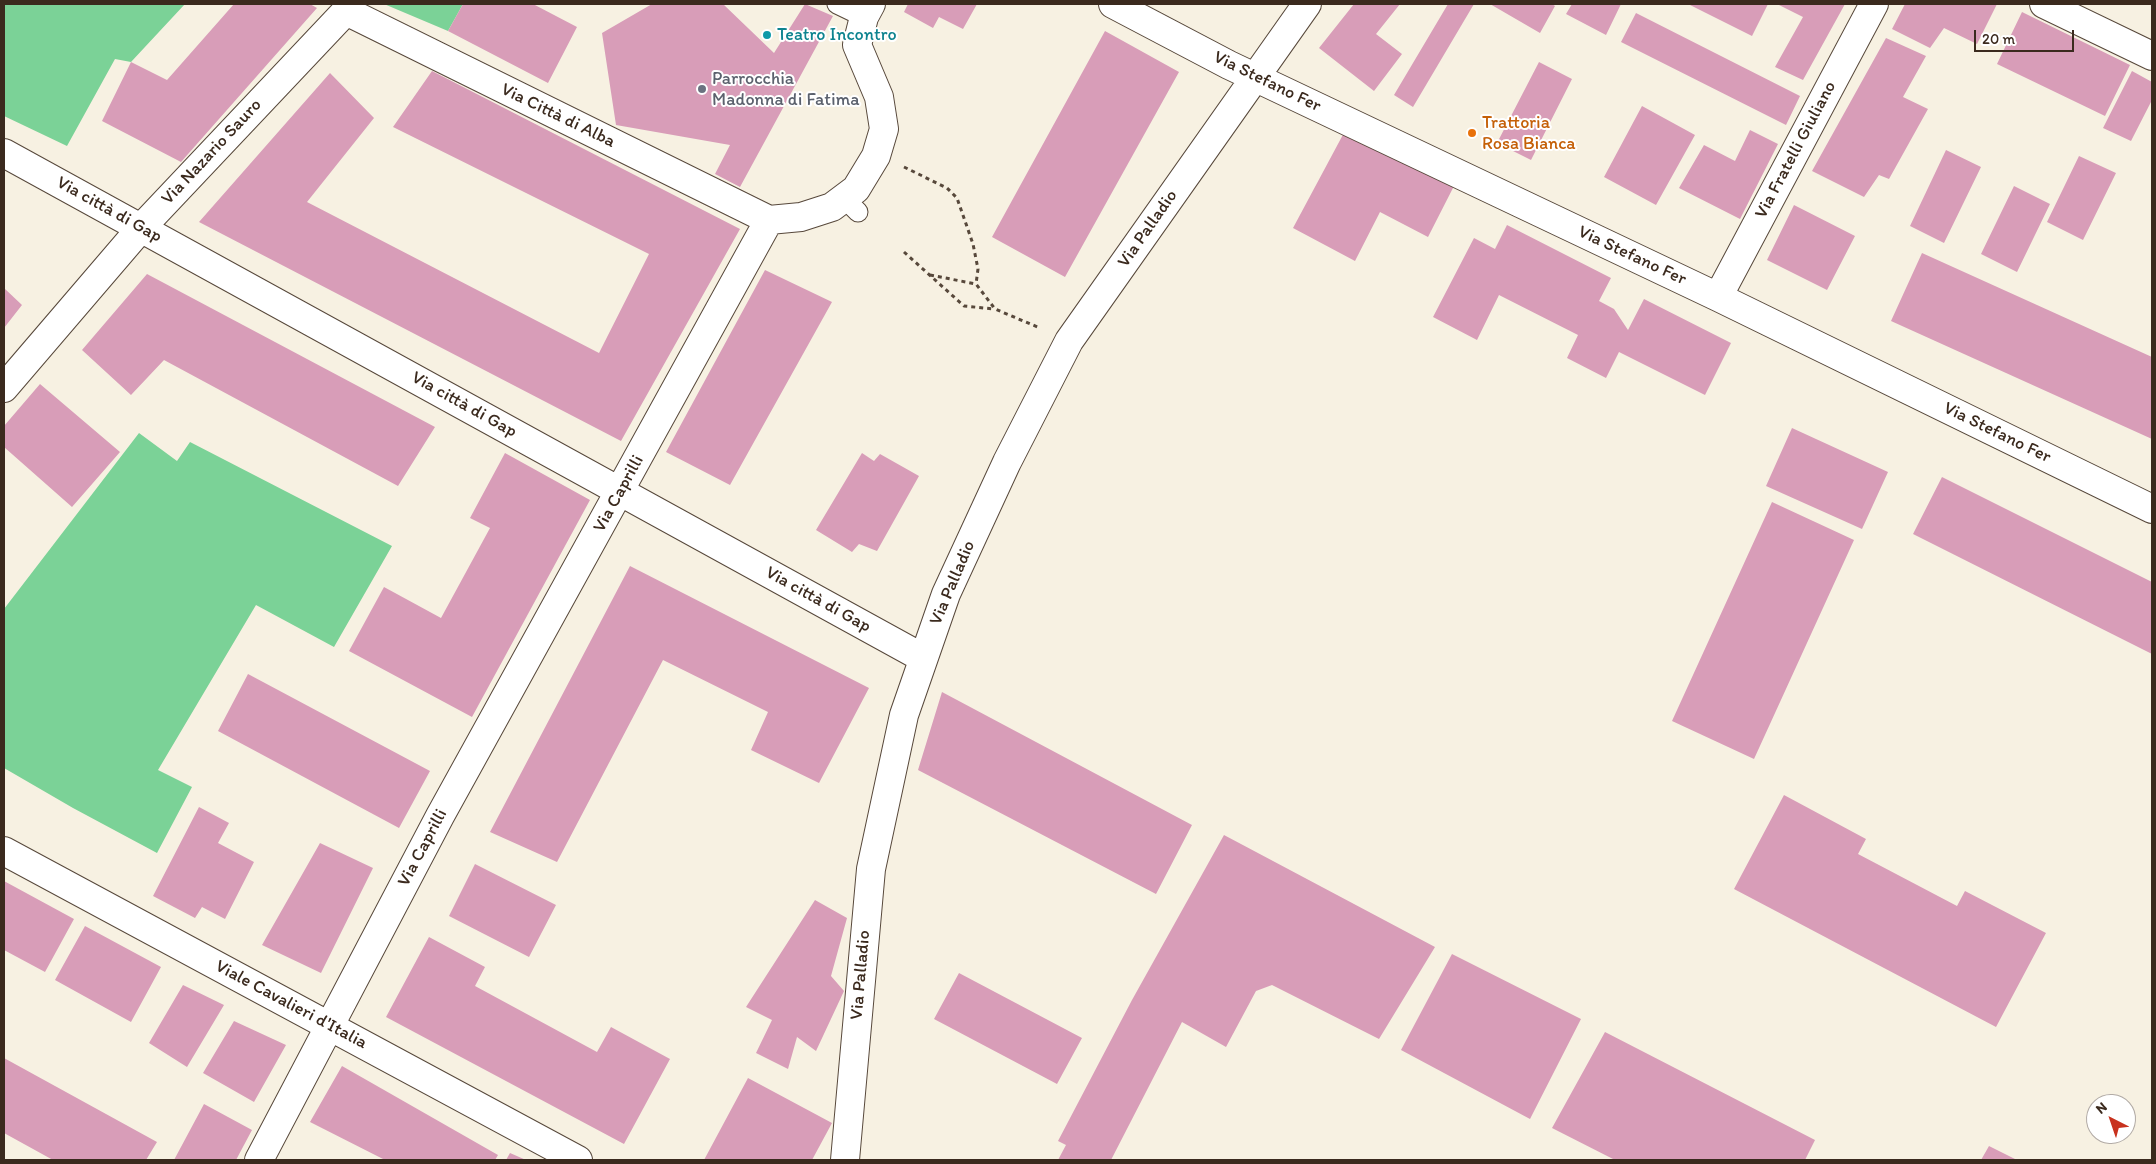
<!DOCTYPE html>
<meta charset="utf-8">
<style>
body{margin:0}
#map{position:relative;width:2156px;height:1164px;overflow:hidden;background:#f7f1e2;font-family:Itim,sans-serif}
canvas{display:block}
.frame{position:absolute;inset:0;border:5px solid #3b2a1e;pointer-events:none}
.north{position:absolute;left:2086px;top:1094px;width:50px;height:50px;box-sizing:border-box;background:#fff;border:1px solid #b1aaa5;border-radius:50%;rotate:319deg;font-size:14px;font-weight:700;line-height:20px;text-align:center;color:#3b2a1e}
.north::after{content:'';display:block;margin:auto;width:18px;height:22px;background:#c8321e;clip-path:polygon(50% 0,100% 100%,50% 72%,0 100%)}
.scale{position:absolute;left:1974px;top:30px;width:100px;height:22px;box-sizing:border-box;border:2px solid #3b2a1e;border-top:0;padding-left:6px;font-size:15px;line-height:18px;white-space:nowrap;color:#3b2a1e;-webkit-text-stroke:4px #fff;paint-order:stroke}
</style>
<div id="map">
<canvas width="2156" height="1164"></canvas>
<div class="frame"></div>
<div class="north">N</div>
<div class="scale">20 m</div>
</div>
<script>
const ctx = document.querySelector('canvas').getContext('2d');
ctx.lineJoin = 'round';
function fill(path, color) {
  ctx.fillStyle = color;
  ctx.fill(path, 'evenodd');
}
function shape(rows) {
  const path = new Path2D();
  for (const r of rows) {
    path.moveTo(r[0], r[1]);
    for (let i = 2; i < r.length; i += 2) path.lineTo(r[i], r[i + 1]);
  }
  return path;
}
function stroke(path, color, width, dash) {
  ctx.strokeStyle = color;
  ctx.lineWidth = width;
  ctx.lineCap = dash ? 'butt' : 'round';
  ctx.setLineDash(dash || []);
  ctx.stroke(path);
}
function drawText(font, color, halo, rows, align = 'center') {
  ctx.font = font + ' Itim,sans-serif';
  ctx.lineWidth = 4;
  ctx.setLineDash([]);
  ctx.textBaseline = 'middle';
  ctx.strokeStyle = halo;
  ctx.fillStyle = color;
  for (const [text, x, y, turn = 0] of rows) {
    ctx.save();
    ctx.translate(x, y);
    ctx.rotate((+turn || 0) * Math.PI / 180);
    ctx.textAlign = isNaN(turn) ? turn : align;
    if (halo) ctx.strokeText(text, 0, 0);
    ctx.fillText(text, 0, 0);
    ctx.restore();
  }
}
const green = shape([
 [4,4,185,4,131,62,115,59,67,146,4,116],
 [384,4,463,4,448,31],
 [139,433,177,461,190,442,392,546,334,647,256,605,158,770,192,787,157,853,73,808,4,768,4,609]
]);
const building = shape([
 [234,4,310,4,317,8,181,162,102,121,131,62,167,80],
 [463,4,533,4,577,27,548,83,448,31],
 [652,4,723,4,774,53,805,4,833,16,740,187,715,174,730,145,616,125,602,33],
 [908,4,977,4,963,29,939,17,933,28,904,12],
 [1354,4,1400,4,1376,34,1402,54,1374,91,1319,48],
 [1448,4,1474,4,1413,107,1394,95],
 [1490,4,1552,4,1555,6,1540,33],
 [1572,4,1621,4,1606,35,1566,14],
 [1688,4,1768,4,1752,36],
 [1777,4,1845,4,1803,80,1775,67,1803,17],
 [1905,4,1997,4,1977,44,1944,28,1930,48,1892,29],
 [2022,12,2130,65,2105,116,1997,64],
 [1636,13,1800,96,1786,125,1621,42],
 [1105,31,1179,72,1065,277,992,237],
 [1886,38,1926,56,1903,97,1928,109,1889,179,1879,175,1864,197,1812,171],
 [1539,62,1572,79,1531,160,1497,143],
 [432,71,740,229,621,441,199,222,330,73,374,118,307,202,599,353,649,254,393,127],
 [2132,71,2152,82,2152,100,2131,141,2103,128],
 [1642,106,1695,135,1656,205,1604,177],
 [1346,129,1454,186,1428,237,1380,212,1355,261,1293,228],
 [1750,130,1778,144,1740,219,1679,188,1704,145,1735,161],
 [1946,150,1981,167,1944,243,1910,226],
 [2079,156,2116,173,2083,240,2047,222],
 [2014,186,2050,204,2017,272,1981,254],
 [1794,205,1855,236,1827,290,1767,260],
 [1507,225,1611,278,1599,301,1614,309,1628,330,1644,299,1731,343,1705,395,1619,352,1606,378,1567,358,1578,335,1499,295,1477,340,1433,317,1474,238,1495,249],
 [1922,253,2152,357,2152,439,1891,321],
 [765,270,832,302,730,485,666,452],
 [147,274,435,427,398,486,164,360,131,395,82,350],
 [4,288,22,305,4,328],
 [40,384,120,452,72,507,4,447,4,426],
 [1792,428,1888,472,1862,529,1766,486],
 [505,453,590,500,472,717,349,651,384,587,441,618,490,528,470,518],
 [862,453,874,461,880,454,919,476,877,551,859,544,852,552,816,530],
 [1942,477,2152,582,2152,654,1913,534],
 [1772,502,1854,540,1754,759,1672,721],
 [630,566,869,688,819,783,751,750,768,712,663,660,557,862,490,832],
 [248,674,430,771,399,828,218,731],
 [942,692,1192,825,1156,894,918,770],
 [1784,795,1866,839,1858,854,1957,906,1965,891,2046,933,1996,1027,1734,889],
 [199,807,229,823,218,843,254,862,225,919,202,907,195,918,153,896],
 [1224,835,1435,947,1379,1039,1272,985,1256,991,1226,1047,1182,1022,1111,1160,1058,1160,1066,1145,1058,1141,1132,1000],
 [320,843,373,868,321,973,262,945],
 [475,864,556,905,529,957,449,916],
 [4,881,74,919,45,972,4,950],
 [815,900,847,918,831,976,844,991,816,1051,797,1037,788,1069,756,1053,772,1020,746,1007],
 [85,926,161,967,131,1022,55,980],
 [429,937,485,967,475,986,597,1052,611,1027,670,1059,624,1144,386,1017],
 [1452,954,1581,1019,1530,1119,1401,1050],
 [959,973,1082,1038,1057,1084,934,1019],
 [183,985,224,1005,187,1067,149,1043],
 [234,1021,286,1045,254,1102,203,1073],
 [1605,1032,1815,1140,1805,1160,1615,1160,1552,1128],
 [4,1058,157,1142,146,1160,53,1160,4,1133],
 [342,1066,498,1155,495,1160,385,1160,310,1122],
 [748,1078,832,1123,812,1160,704,1160],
 [204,1104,252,1130,236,1160,174,1160],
 [1989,1146,2017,1160,1981,1160],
 [510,1153,526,1160,506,1160]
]);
const path = shape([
 [904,167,947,188,957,198,973,244,978,269,976,284],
 [904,252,964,306,994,309],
 [930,275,976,284,995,309,1040,328]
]);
const service = shape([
 [837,4,864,17],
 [844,198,858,212]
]);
const minor = shape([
 [1113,4,1229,65,1718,297,2152,509],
 [2044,4,2152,56],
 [4,153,923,658],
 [1718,297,1874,4],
 [4,388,141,228,346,11,769,220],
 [4,851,578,1160],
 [259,1160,440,816,769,220,801,217,832,207,856,189,876,156,884,129,879,97,857,45,864,17,871,4],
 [845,1160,871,869,904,715,946,594,1007,462,1069,341,1307,4]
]);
const markers = [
 [767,35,5,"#0f9aa8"],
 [702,89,5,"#6b7280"],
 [1472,133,5,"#e8710a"]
];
const cultureNames = [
 ["Teatro Incontro",777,35]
];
const worshipNames = [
 ["Parrocchia",712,79],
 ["Madonna di Fatima",712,100]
];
const streetNames = [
 ["Via Stefano Fer",1267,82,26],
 ["Via Città di Alba",558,116,26],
 ["Via Fratelli Giuliano",1796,150,-62],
 ["Via Nazario Sauro",212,152,-47],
 ["Via città di Gap",109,210,29],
 ["Via Palladio",1148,229,-55],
 ["Via Stefano Fer",1632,256,25],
 ["Via città di Gap",464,405,29],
 ["Via Stefano Fer",1997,433,26],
 ["Via Caprilli",619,494,-61],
 ["Via Palladio",953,583,-67],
 ["Via città di Gap",818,600,29],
 ["Via Caprilli",423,848,-62],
 ["Via Palladio",861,975,-85],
 ["Viale Cavalieri d'Italia",291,1005,28]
];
const foodNames = [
 ["Trattoria",1482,123],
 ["Rosa Bianca",1482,144]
];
fill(green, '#7bd297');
fill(building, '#d89db8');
stroke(service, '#57483b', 21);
stroke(minor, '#57483b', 30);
stroke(path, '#57483b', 3, [4, 4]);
stroke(service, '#fff', 19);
stroke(minor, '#fff', 28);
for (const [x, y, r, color] of markers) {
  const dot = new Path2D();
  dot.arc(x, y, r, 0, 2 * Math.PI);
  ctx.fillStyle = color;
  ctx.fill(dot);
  stroke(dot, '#fff', 2);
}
drawText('18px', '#0d838f', '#fff', cultureNames, 'left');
drawText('18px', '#5b616d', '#fff', worshipNames, 'left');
drawText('18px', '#3b2a1e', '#fff', streetNames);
drawText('18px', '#c56008', '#fff', foodNames, 'left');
</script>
